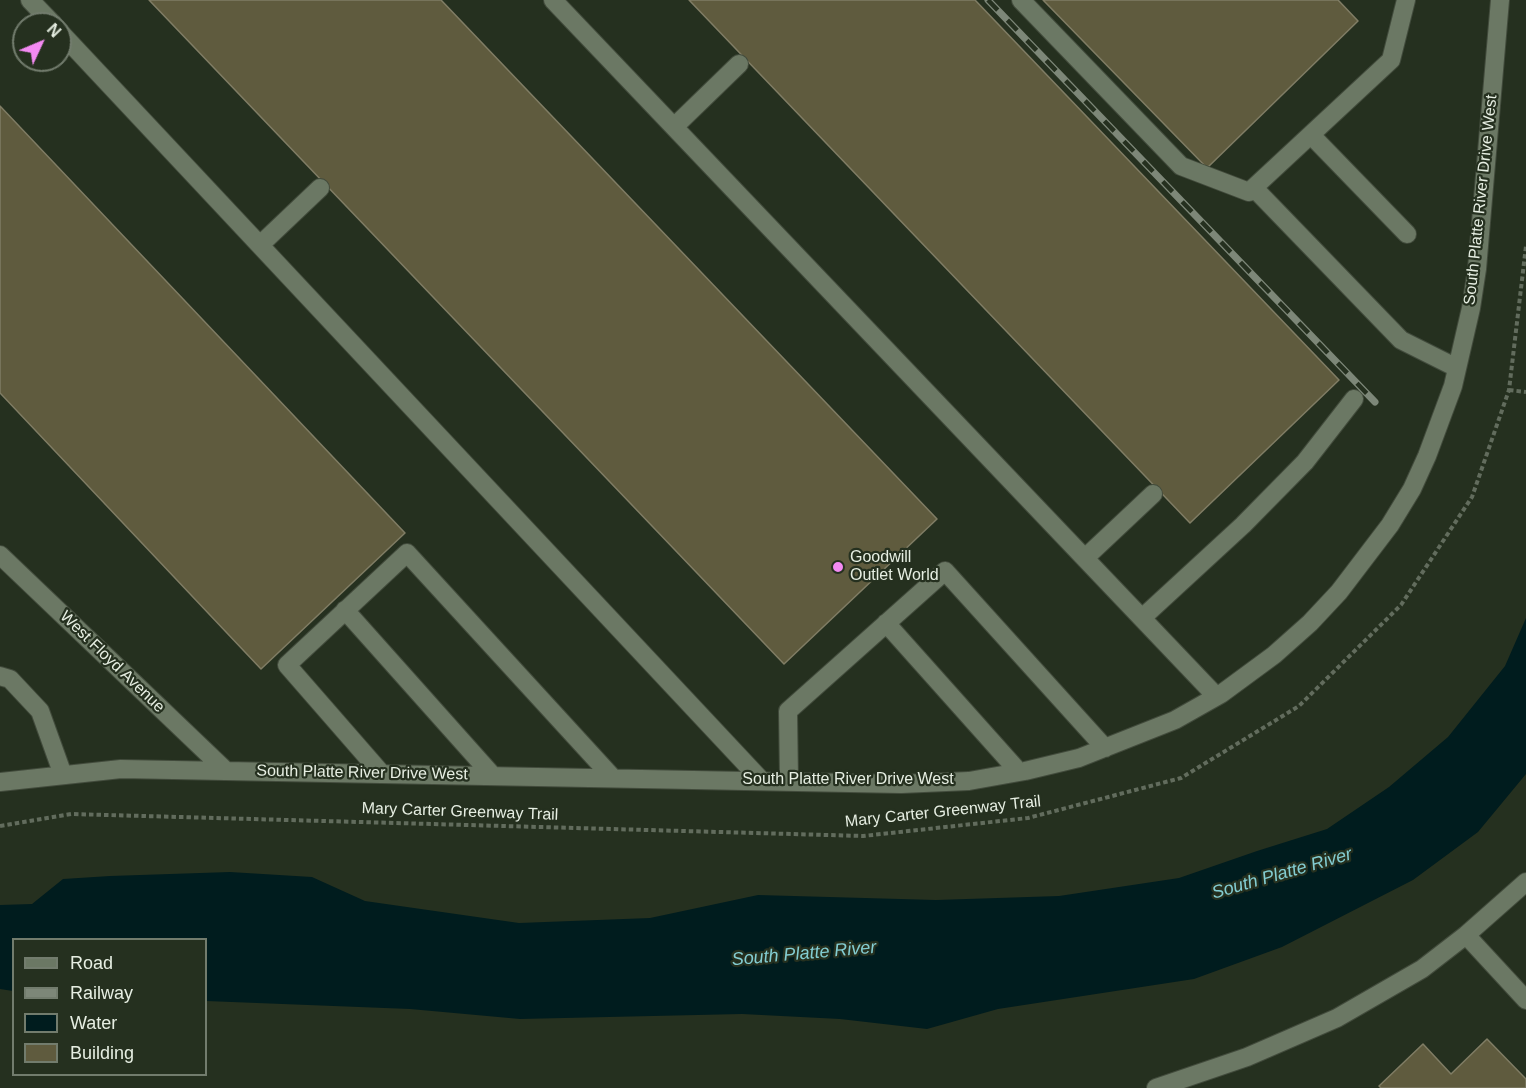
<!DOCTYPE html>
<style>
body{margin:0}
#map{position:relative;width:1526px;height:1088px;overflow:hidden;background:#25301f;font-family:Arial,sans-serif}
canvas{display:block}
.legend{position:absolute;left:12px;top:938px;width:195px;height:138px;box-sizing:border-box;background:#25301f;border:2px solid #727c6d;margin:0;padding:8px 10px;list-style:none;font-size:18px;color:#e6eee2}
.legend li{display:flex;align-items:center;gap:12px;height:30px}
.legend b{width:30px;border:2px solid #727c6d}
.north{position:absolute;left:12px;top:12px;width:60px;height:60px;box-sizing:border-box;background:#25301f;border:2px solid #727c6d;border-radius:50%;rotate:46deg;font-size:16px;font-weight:700;line-height:24px;text-align:center;color:#e6eee2}
.north::after{content:'';display:block;margin:auto;width:21px;height:27px;background:#f38af2;clip-path:polygon(50% 0,100% 100%,50% 72%,0 100%)}
</style>
<div id="map">
<canvas width="1526" height="1088"></canvas>
<ul class="legend">
<li><b style="height:8px;background:#6b7864"></b>Road</li>
<li><b style="height:8px;background:#7d8778"></b>Railway</li>
<li><b style="height:16px;background:#001c1e"></b>Water</li>
<li><b style="height:16px;background:#5f5b3e"></b>Building</li>
</ul>
<div class="north">N</div>
</div>
<script>
const ctx = document.querySelector('canvas').getContext('2d');
ctx.lineJoin = 'round';
function fill(path, color) {
  ctx.fillStyle = color;
  ctx.fill(path, 'evenodd');
}
function shape(rows) {
  const path = new Path2D();
  for (const r of rows) {
    path.moveTo(r[0], r[1]);
    for (let i = 2; i < r.length; i += 2) path.lineTo(r[i], r[i + 1]);
  }
  return path;
}
function stroke(path, color, width, dash) {
  ctx.strokeStyle = color;
  ctx.lineWidth = width;
  ctx.lineCap = dash ? 'butt' : 'round';
  ctx.setLineDash(dash || []);
  ctx.stroke(path);
}
function drawText(font, color, halo, rows, align = 'center') {
  ctx.font = font + ' Arial,sans-serif';
  ctx.lineWidth = 4.5;
  ctx.setLineDash([]);
  ctx.textBaseline = 'middle';
  ctx.strokeStyle = halo;
  ctx.fillStyle = color;
  for (const [text, x, y, turn = 0] of rows) {
    ctx.save();
    ctx.translate(x, y);
    ctx.rotate((+turn || 0) * Math.PI / 180);
    ctx.textAlign = isNaN(turn) ? turn : align;
    if (halo) ctx.strokeText(text, 0, 0);
    ctx.fillText(text, 0, 0);
    ctx.restore();
  }
}
const water = shape([
 [1526,618,1526,774,1478,832,1413,880,1282,947,1194,979,998,1009,927,1029,840,1019,742,1014,520,1019,410,1009,206,1001,206,940,14,940,13,991,0,989,0,905,32,904,63,879,110,876,230,872,312,877,365,901,519,923,650,918,758,895,936,900,1059,896,1179,878,1257,851,1327,829,1389,787,1448,737,1505,666]
]);
const building = shape([
 [149,0,441,0,937,519,784,664,149,0],
 [689,0,975,0,1339,380,1190,523,689,0],
 [1043,0,1338,0,1358,21,1207,168,1043,0],
 [0,106,405,533,261,669,0,393,0,106],
 [1487,1039,1526,1079,1526,1088,1381,1088,1379,1086,1423,1044,1451,1074,1487,1039]
]);
const path = shape([
 [1509,390,1526,392],
 [0,826,71,814,863,836,1028,818,1181,778,1299,706,1401,605,1472,497,1509,390,1526,246]
]);
const minor = shape([
 [30,0,53,24],
 [553,0,1216,696],
 [1021,0,1181,166,1249,192,1391,60,1406,0],
 [60,32,761,780],
 [674,127,739,64],
 [1311,135,1407,234],
 [1254,188,1401,340,1457,368],
 [260,245,320,188],
 [0,555,224,769],
 [1085,558,1153,494],
 [345,610,493,776],
 [1142,618,1243,525,1305,462,1354,399],
 [886,623,1019,772],
 [0,676,10,679,40,711,63,775],
 [382,774,287,665,407,553,613,778],
 [789,780,788,711,945,571,1105,748],
 [0,782,121,769,901,784,969,781,1025,771,1079,758,1175,720,1221,694,1274,655,1310,623,1339,592,1390,525,1412,489,1427,456,1453,386,1471,308,1477,269,1500,0],
 [1466,935,1526,1000],
 [1156,1088,1247,1057,1337,1018,1422,969,1466,935,1526,882]
]);
const rail = shape([
 [988,0,1375,402]
]);
const markers = [
 [838,567,6,"#f38af2"]
];
const streetNames = [
 ["South Platte River Drive West",1481,200,-84],
 ["West Floyd Avenue",112,662,44],
 ["South Platte River Drive West",362,773,1],
 ["South Platte River Drive West",848,780],
 ["Mary Carter Greenway Trail",460,812,2],
 ["Mary Carter Greenway Trail",943,812,-6]
];
const poiNames = [
 ["Goodwill",850,558],
 ["Outlet World",850,576]
];
const waterNames = [
 ["South Platte River",1282,874,-16],
 ["South Platte River",804,954,-5]
];
fill(water, '#001c1e');
fill(building, '#5f5b3e');
stroke(building, '#807d65', 1.5);
stroke(minor, '#424b3c', 20);
stroke(path, '#626c5d', 4, [4.5, 3]);
stroke(minor, '#6b7864', 18);
stroke(rail, '#7d8778', 7);
stroke(rail, '#25301f', 4.5, [14]);
for (const [x, y, r, color] of markers) {
  const dot = new Path2D();
  dot.arc(x, y, r, 0, 2 * Math.PI);
  ctx.fillStyle = color;
  ctx.fill(dot);
  stroke(dot, '#25301f', 2);
}
drawText('16px', '#e6eee2', '#25301f', streetNames);
drawText('16px', '#e6eee2', '#25301f', poiNames, 'left');
drawText('italic 18px', '#83cdd2', '#25301f', waterNames);
</script>
